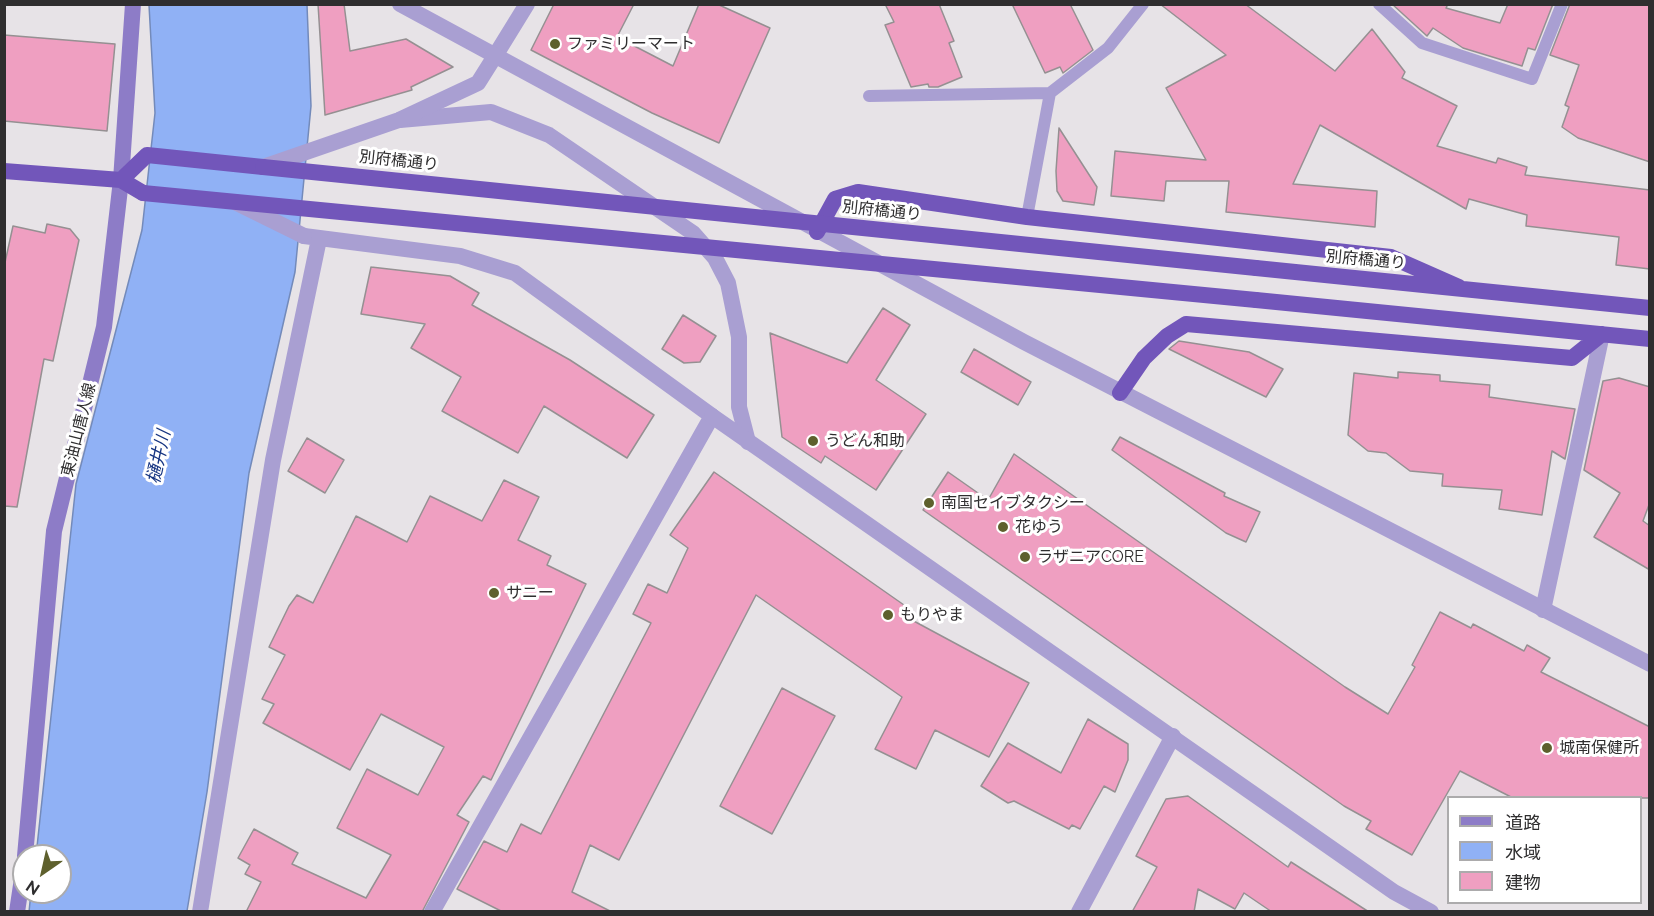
<!DOCTYPE html>
<meta charset="utf-8">
<style>
body{margin:0}
#map{position:relative;width:1654px;height:916px;overflow:hidden;background:#e7e3e7;font-family:Raleway,"Noto Sans JP",sans-serif}
canvas{display:block}
.frame{position:absolute;inset:0;border:6px solid #2f2e2f;pointer-events:none}
.legend{position:absolute;left:1447px;top:796px;width:195px;height:108px;box-sizing:border-box;background:#fff;border:2px solid #acabac;margin:0;padding:8px 10px;list-style:none;font-size:18px;color:#2f2e2f}
.legend li{display:flex;align-items:center;gap:12px;height:30px}
.legend b{width:30px;border:2px solid #acabac}
.north{position:absolute;left:12px;top:844px;width:60px;height:60px;box-sizing:border-box;background:#fff;border:2px solid #acabac;border-radius:50%;rotate:214deg;font-size:16px;font-weight:700;line-height:24px;text-align:center;color:#2f2e2f}
.north::after{content:'';display:block;margin:auto;width:21px;height:27px;background:#5e602d;clip-path:polygon(50% 0,100% 100%,50% 72%,0 100%)}
</style>
<div id="map">
<canvas width="1654" height="916"></canvas>
<div class="frame"></div>
<ul class="legend">
<li><b style="height:8px;background:#8d7cc7"></b>道路</li>
<li><b style="height:16px;background:#90b1f5"></b>水域</li>
<li><b style="height:16px;background:#ef9fc1"></b>建物</li>
</ul>
<div class="north">N</div>
</div>
<script>
const ctx = document.querySelector('canvas').getContext('2d');
ctx.lineJoin = 'round';
function fill(path, color) {
  ctx.fillStyle = color;
  ctx.fill(path, 'evenodd');
}
function shape(rows) {
  const path = new Path2D();
  for (const r of rows) {
    path.moveTo(r[0], r[1]);
    for (let i = 2; i < r.length; i += 2) path.lineTo(r[i], r[i + 1]);
  }
  return path;
}
function stroke(path, color, width, dash) {
  ctx.strokeStyle = color;
  ctx.lineWidth = width;
  ctx.lineCap = dash ? 'butt' : 'round';
  ctx.setLineDash(dash || []);
  ctx.stroke(path);
}
function drawText(font, color, halo, rows, align = 'center') {
  ctx.font = font + ' Raleway,"Noto Sans JP",sans-serif';
  ctx.lineWidth = 6;
  ctx.setLineDash([]);
  ctx.textBaseline = 'middle';
  ctx.strokeStyle = halo;
  ctx.fillStyle = color;
  for (const [text, x, y, turn = 0] of rows) {
    ctx.save();
    ctx.translate(x, y);
    ctx.rotate((+turn || 0) * Math.PI / 180);
    ctx.textAlign = isNaN(turn) ? turn : align;
    if (halo) ctx.strokeText(text, 0, 0);
    ctx.fillText(text, 0, 0);
    ctx.restore();
  }
}
const water = shape([
 [149,5,307,5,311,106,295,272,249,473,207,792,187,911,29,912,31,892,60,892,60,856,36,856,76,484,142,230,155,113,149,5]
]);
const building = shape([
 [318,4,344,4,350,51,406,39,453,67,411,87,412,90,325,115,318,4],
 [554,4,634,4,617,37,673,66,699,4,717,4,770,28,719,143,652,113,531,50,554,4],
 [885,4,939,4,954,41,949,43,962,77,938,87,929,87,928,84,911,87,885,25,894,22,885,4],
 [1012,4,1070,4,1093,50,1063,73,1060,67,1045,73,1012,4],
 [1160,4,1245,4,1335,71,1372,29,1405,72,1402,78,1457,106,1437,146,1496,163,1498,158,1527,167,1525,175,1650,190,1650,269,1616,265,1619,237,1526,226,1527,215,1469,199,1466,209,1320,125,1293,184,1377,191,1375,227,1226,212,1229,181,1166,181,1164,201,1111,196,1115,151,1206,160,1166,88,1226,55,1160,4],
 [1392,4,1448,4,1446,8,1500,23,1508,4,1553,4,1535,50,1528,48,1522,66,1463,48,1433,28,1427,36,1392,4],
 [1570,4,1650,4,1650,162,1578,138,1562,127,1569,107,1565,105,1579,65,1550,55,1570,4],
 [4,35,115,44,107,131,4,121,4,35],
 [1059,128,1097,187,1094,205,1063,201,1057,191,1056,171,1059,128],
 [47,224,70,229,79,240,53,361,44,359,17,507,4,506,4,267,13,226,45,233,47,224],
 [371,267,450,276,479,293,472,305,570,360,654,415,627,458,544,406,518,453,442,411,461,377,411,348,425,324,361,314,371,267],
 [883,308,910,325,876,380,926,414,876,490,825,456,821,463,782,437,770,333,847,363,883,308],
 [683,315,716,336,700,362,684,363,662,349,683,315],
 [1179,341,1249,352,1283,369,1266,397,1169,349,1179,341],
 [974,349,1031,382,1018,405,961,372,974,349],
 [1398,372,1440,375,1440,381,1490,385,1489,397,1575,409,1565,459,1552,451,1542,515,1499,509,1502,490,1442,486,1443,474,1410,471,1386,453,1368,451,1348,435,1354,373,1398,378,1398,372],
 [1619,378,1650,387,1650,502,1643,521,1650,526,1650,570,1594,537,1620,493,1584,470,1603,381,1619,378],
 [1120,437,1225,493,1224,496,1260,512,1246,542,1226,533,1112,450,1120,437],
 [307,438,344,460,325,493,288,471,307,438],
 [1014,454,1345,687,1388,714,1415,667,1412,665,1440,612,1471,628,1473,624,1524,651,1527,645,1550,658,1541,672,1650,727,1650,798,1513,798,1460,771,1412,855,1366,829,1371,821,1344,806,923,510,948,472,988,500,1014,454],
 [714,472,914,612,910,619,1029,683,989,757,935,730,916,769,875,749,902,697,756,595,619,860,590,845,572,892,612,912,503,912,457,889,484,841,507,852,521,824,541,834,651,623,633,614,648,584,667,593,688,548,670,535,714,472],
 [504,480,539,497,518,540,551,556,547,565,586,584,491,780,483,776,457,815,469,822,422,912,246,912,261,882,245,874,250,865,238,858,254,829,298,853,292,864,366,898,391,855,337,828,367,769,418,795,444,747,381,714,350,770,263,723,274,704,262,699,285,655,269,647,289,606,297,595,313,603,356,516,407,542,430,496,482,521,504,480],
 [782,688,835,716,772,834,720,806,782,688],
 [1088,719,1128,744,1128,760,1115,792,1104,786,1080,829,1072,825,1069,829,1014,801,1008,803,981,786,1008,743,1061,773,1088,719],
 [1188,796,1288,867,1291,862,1369,912,1272,912,1244,893,1235,909,1198,889,1194,912,1132,912,1157,867,1136,856,1166,799,1188,796]
]);
const service = shape([
 [1379,4,1422,43,1532,79,1562,4],
 [869,96,1050,93,1108,48,1143,4],
 [1027,217,1050,93]
]);
const minor = shape([
 [495,56,527,4],
 [400,120,491,112,549,135,693,233,715,258,728,283,739,337,739,407,748,442],
 [304,236,460,256,515,273,712,416,432,912],
 [1543,610,1602,334],
 [200,912,273,460,319,239],
 [1079,912,1173,736]
]);
const tertiary = shape([
 [400,4,1024,342,1650,664],
 [263,167,399,120,478,83,495,56],
 [235,202,304,236],
 [712,416,1394,892,1431,912]
]);
const secondary = shape([
 [25,856,54,531,104,327,121,180,133,4],
 [17,912,24,865]
]);
const trunk = shape([
 [4,171,121,180,143,193],
 [121,180,147,155,263,167],
 [817,232,835,199,858,192,1027,217,1391,257,1459,287],
 [1256,268,1650,308],
 [1256,300,1650,339],
 [1120,393,1144,358,1167,336,1186,324,1572,358,1602,334]
]);
const trunkBridge = shape([
 [263,167,1256,268],
 [143,193,1256,300]
]);
const markers = [
 [555,44,6,"#5e602d"],
 [813,441,6,"#5e602d"],
 [929,503,6,"#5e602d"],
 [1003,527,6,"#5e602d"],
 [1025,557,6,"#5e602d"],
 [494,593,6,"#5e602d"],
 [888,615,6,"#5e602d"],
 [1547,748,6,"#5e602d"]
];
const poiNames = [
 ["ファミリーマート",567,44],
 ["うどん和助",825,441],
 ["南国セイブタクシー",941,503],
 ["花ゆう",1015,527],
 ["ラザニアCORE",1037,557],
 ["サニー",506,593],
 ["もりやま",900,615],
 ["城南保健所",1559,748]
];
const streetNames = [
 ["別府橋通り",399,161,6],
 ["別府橋通り",882,211,6],
 ["別府橋通り",1366,260,5],
 ["東油山唐人線",79,430,-76]
];
const waterNames = [
 ["樋井川",159,457,-78]
];
fill(water, '#90b1f5');
stroke(water, '#738aba', 1.5);
fill(building, '#ef9fc1');
stroke(building, '#959092', 1.5);
stroke(service, '#a99fd2', 12);
stroke(minor, '#a99fd2', 16);
stroke(tertiary, '#a99fd2', 16);
stroke(secondary, '#8d7cc7', 16);
stroke(trunk, '#7256ba', 16);
stroke(trunkBridge, '#7256ba', 16);
for (const [x, y, r, color] of markers) {
  const dot = new Path2D();
  dot.arc(x, y, r, 0, 2 * Math.PI);
  ctx.fillStyle = color;
  ctx.fill(dot);
  stroke(dot, '#fff', 2);
}
drawText('16px', '#2f2e2f', '#fff', poiNames, 'left');
drawText('16px', '#2f2e2f', '#fff', streetNames);
drawText('italic 18px', '#163582', '#fff', waterNames);
</script>
